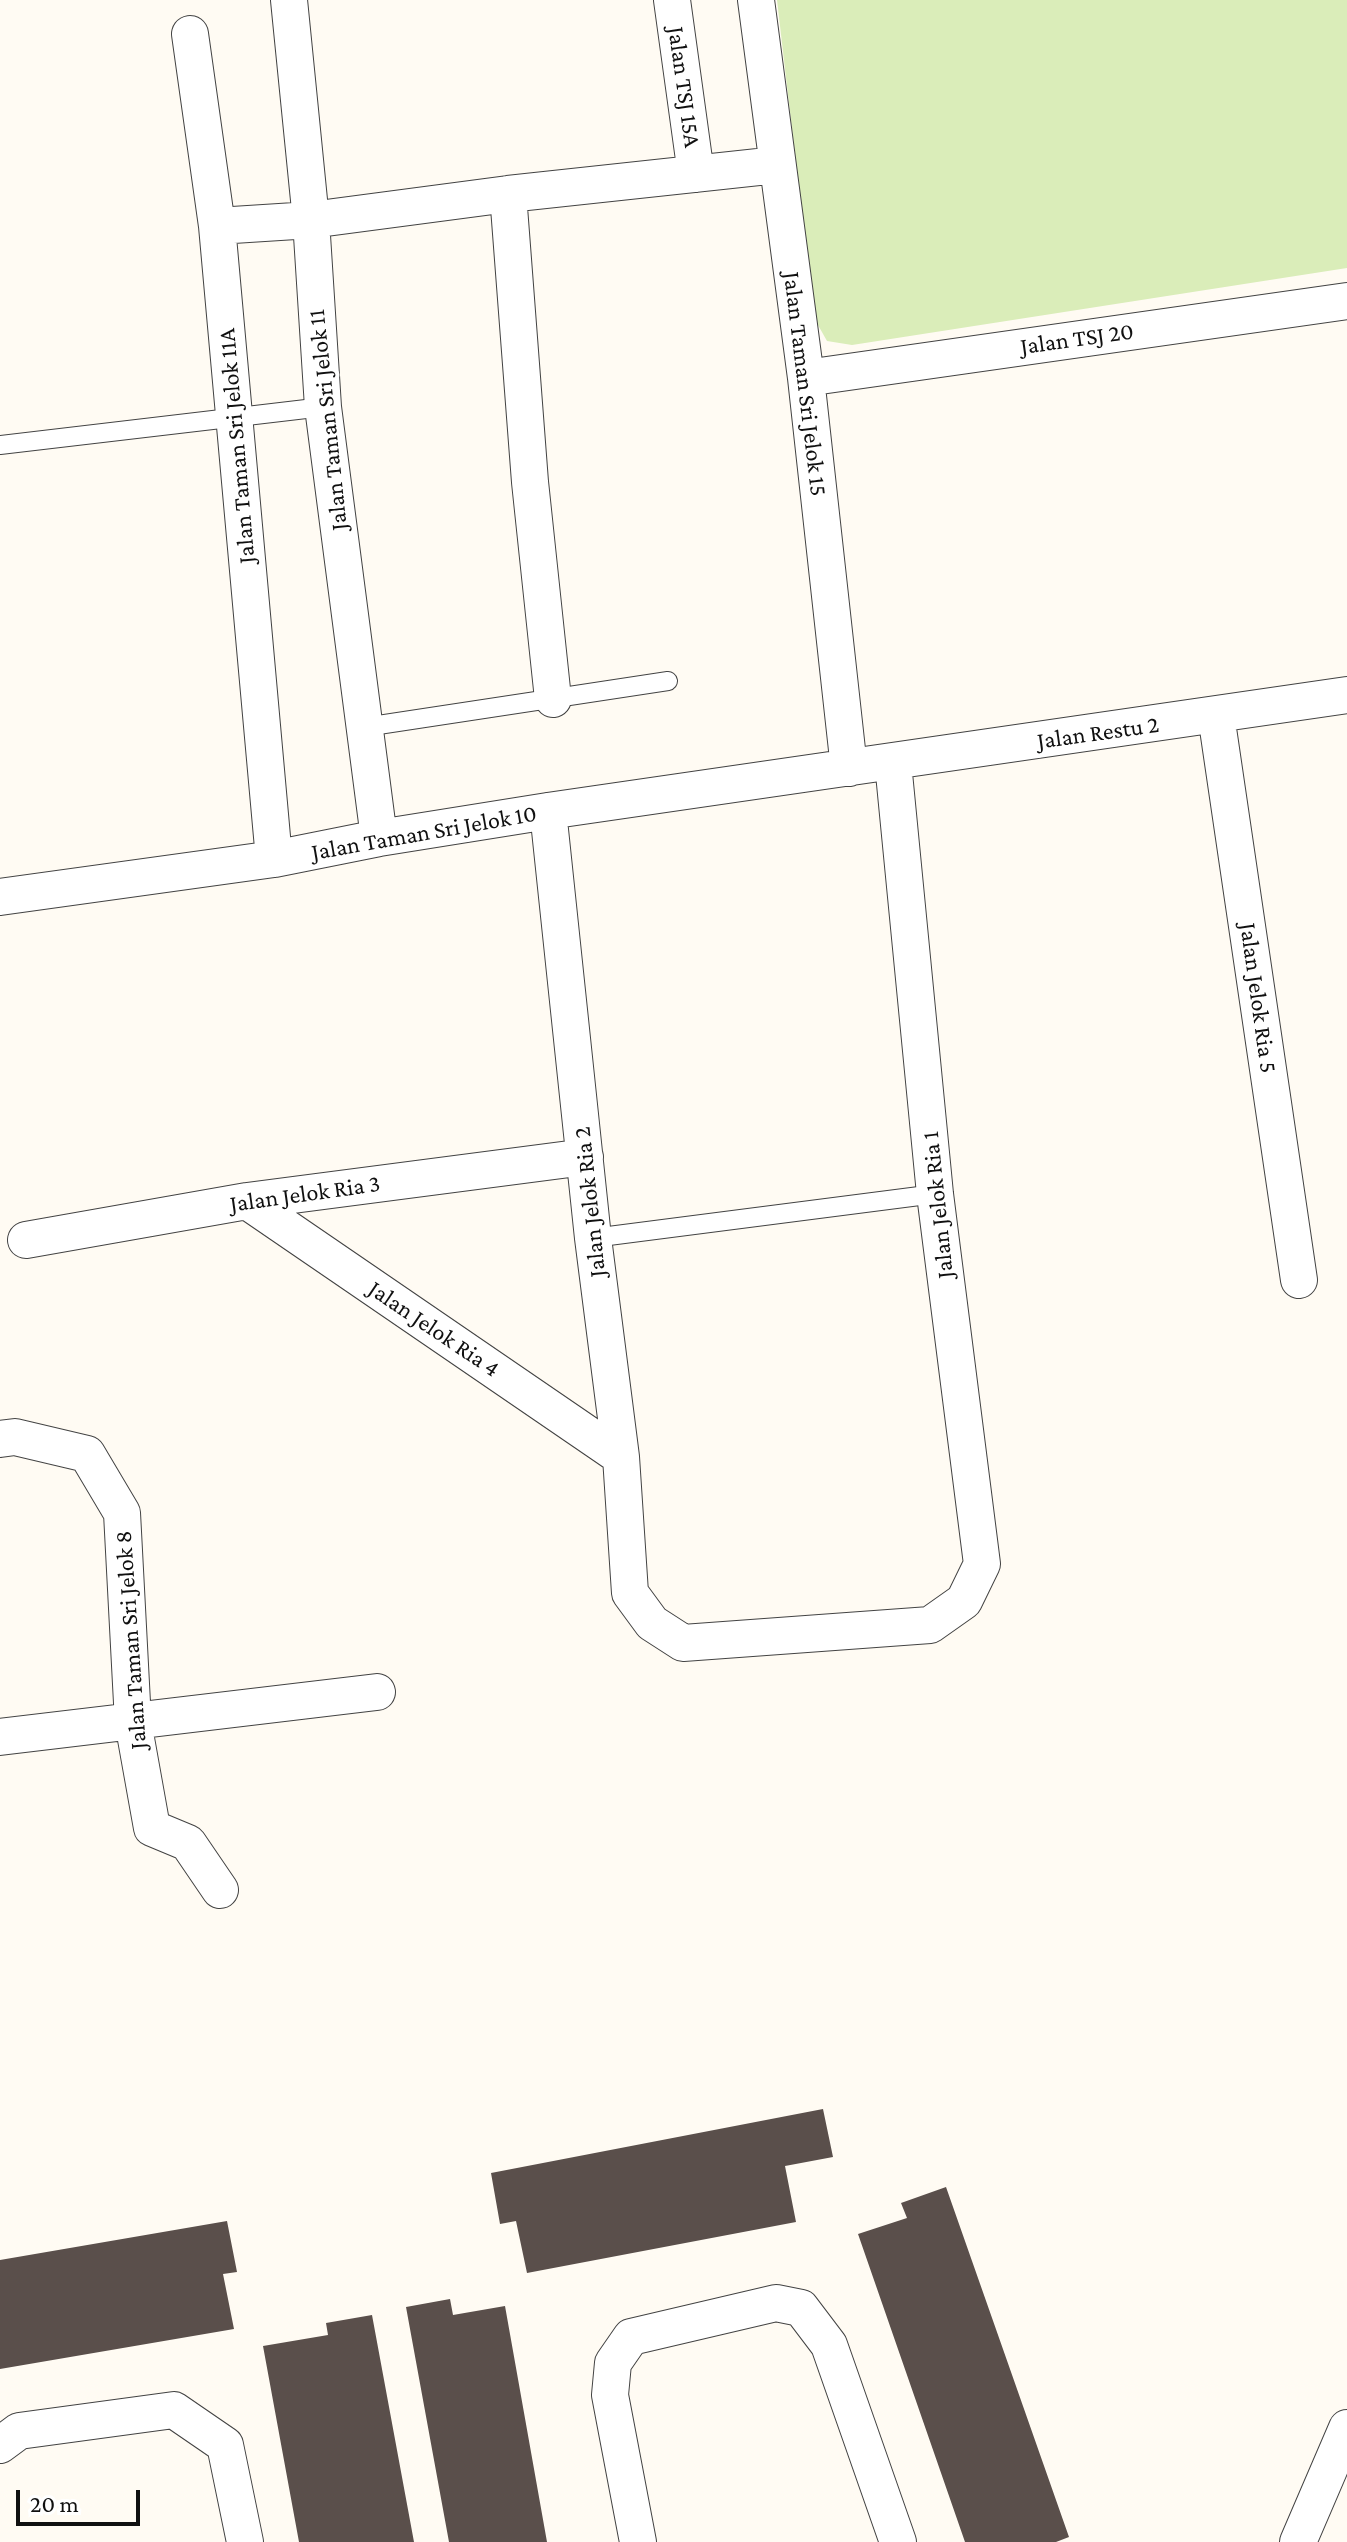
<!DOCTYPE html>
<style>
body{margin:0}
#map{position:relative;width:1347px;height:2542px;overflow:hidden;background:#fffbf3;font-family:"Crimson Pro",serif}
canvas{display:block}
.scale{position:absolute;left:16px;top:2490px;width:124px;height:36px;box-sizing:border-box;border:4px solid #101010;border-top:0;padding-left:10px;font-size:24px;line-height:28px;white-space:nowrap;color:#101010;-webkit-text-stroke:6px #fff;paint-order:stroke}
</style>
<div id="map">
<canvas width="1347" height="2542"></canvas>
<div class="scale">20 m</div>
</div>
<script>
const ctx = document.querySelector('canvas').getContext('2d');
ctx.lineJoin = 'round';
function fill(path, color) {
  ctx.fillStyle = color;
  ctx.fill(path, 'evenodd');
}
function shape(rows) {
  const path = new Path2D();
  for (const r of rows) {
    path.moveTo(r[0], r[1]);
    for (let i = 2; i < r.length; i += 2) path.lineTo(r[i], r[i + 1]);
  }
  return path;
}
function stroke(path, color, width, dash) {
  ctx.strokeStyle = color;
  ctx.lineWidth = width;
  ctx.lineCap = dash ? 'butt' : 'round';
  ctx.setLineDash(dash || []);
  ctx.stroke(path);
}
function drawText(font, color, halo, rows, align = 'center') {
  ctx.font = font + ' "Crimson Pro",serif';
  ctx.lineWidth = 8;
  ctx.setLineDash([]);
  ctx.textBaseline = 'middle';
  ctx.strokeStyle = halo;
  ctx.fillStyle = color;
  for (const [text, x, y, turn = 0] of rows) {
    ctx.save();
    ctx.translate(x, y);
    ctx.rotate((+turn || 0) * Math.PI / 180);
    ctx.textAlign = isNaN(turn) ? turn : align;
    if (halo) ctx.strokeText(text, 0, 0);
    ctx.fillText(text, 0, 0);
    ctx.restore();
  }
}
const green = shape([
 [777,0,1347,0,1347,268,852,345,827,341,814,318]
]);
const building = shape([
 [823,2109,833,2157,785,2166,796,2222,527,2273,516,2221,500,2224,491,2173],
 [946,2187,1069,2537,1056,2542,965,2542,858,2234,907,2218,901,2203],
 [227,2221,237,2272,223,2274,234,2329,0,2369,0,2260],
 [450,2299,453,2315,505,2306,547,2542,449,2542,406,2307],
 [372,2315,414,2542,299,2542,263,2346,328,2335,326,2323]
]);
const service = shape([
 [0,445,323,407],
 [365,727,668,681],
 [593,1238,935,1194]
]);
const minor = shape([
 [289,0,311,220,323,407,379,838],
 [672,0,696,174],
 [756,0,806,378,849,768],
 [190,34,217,226,274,859],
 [508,194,530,482,553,699],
 [217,226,311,220,508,194,777,165],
 [806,378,1347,301],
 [1216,715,1299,1280],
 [548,811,593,1238,621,1457,630,1593,652,1623,683,1643,930,1625,964,1601,982,1564,935,1194,893,763],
 [0,897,274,859,379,838,548,811,1347,695],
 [247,1201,621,1457],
 [26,1240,247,1201,585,1157],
 [0,1439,15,1437,87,1454,122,1513,133,1722,152,1828,188,1843,220,1890],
 [0,1737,377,1692],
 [0,2445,19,2431,174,2410,225,2445,245,2542],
 [638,2542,610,2395,613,2363,631,2337,776,2303,801,2308,829,2345,898,2542],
 [1298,2542,1347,2428]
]);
const streetNames = [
 ["Jalan TSJ 15A",684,87,82],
 ["Jalan TSJ 20",1077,339,-8],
 ["Jalan Taman Sri Jelok 15",805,384,83],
 ["Jalan Taman Sri Jelok 11",328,420,-96],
 ["Jalan Taman Sri Jelok 11A",237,446,-95],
 ["Jalan Restu 2",1098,733,-8],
 ["Jalan Taman Sri Jelok 10",424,833,-10],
 ["Jalan Jelok Ria 5",1258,998,82],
 ["Jalan Jelok Ria 3",305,1194,-8],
 ["Jalan Jelok Ria 2",590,1202,-96],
 ["Jalan Jelok Ria 1",938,1205,-96],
 ["Jalan Jelok Ria 4",434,1329,34],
 ["Jalan Taman Sri Jelok 8",131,1640,-94]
];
fill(green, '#daedb9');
fill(building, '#5a4f4b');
stroke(service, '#434343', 20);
stroke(minor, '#434343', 38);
stroke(service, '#fff', 18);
stroke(minor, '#fff', 36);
drawText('24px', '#101010', '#fff', streetNames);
</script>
